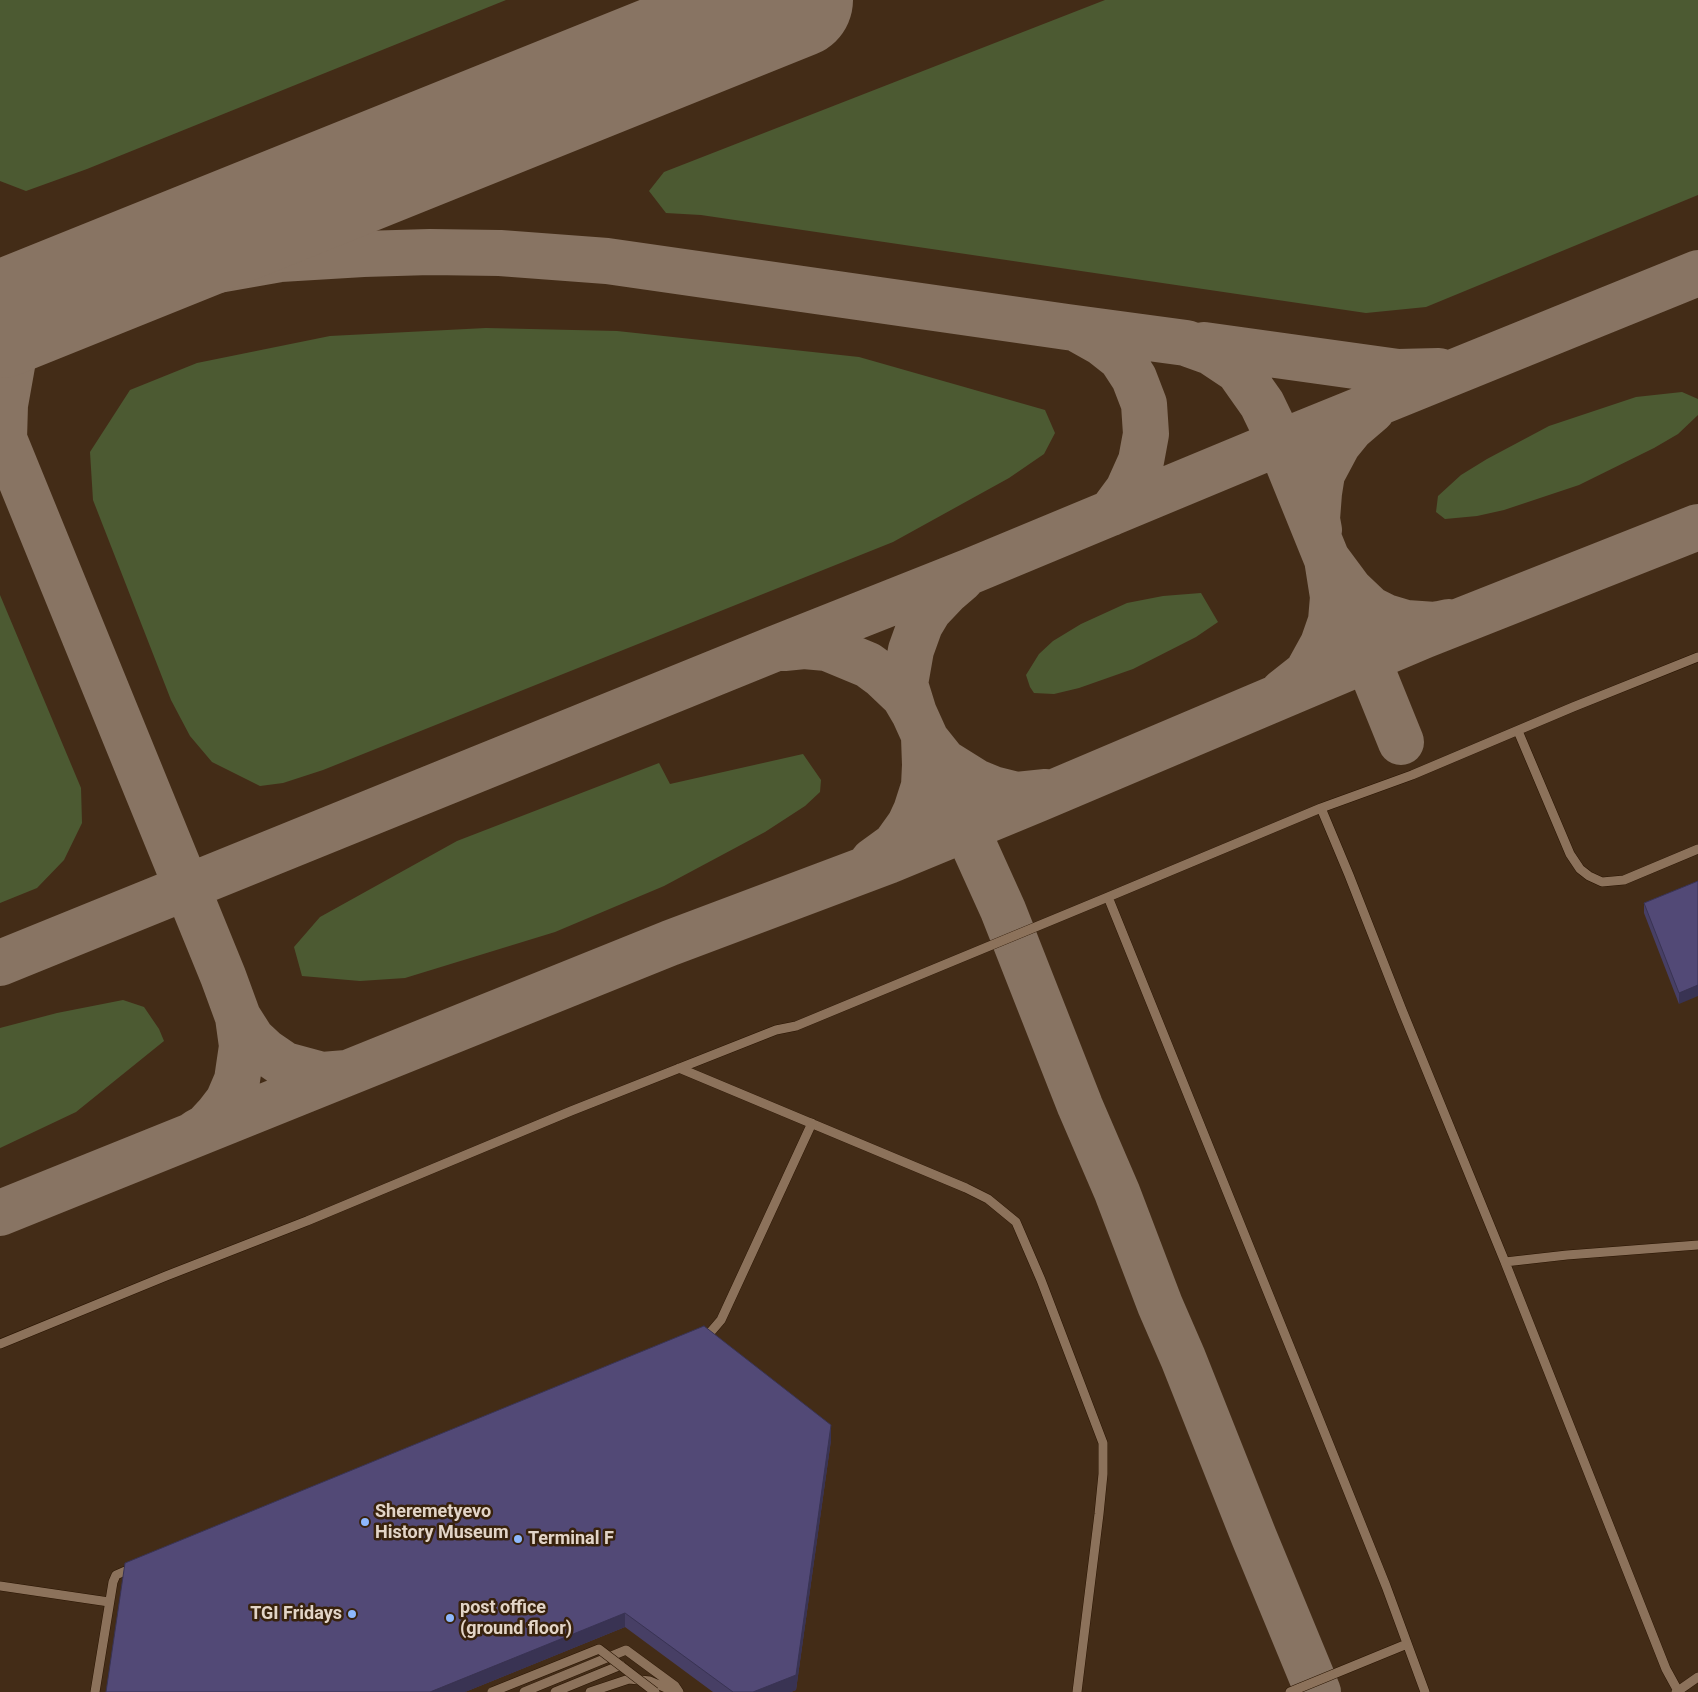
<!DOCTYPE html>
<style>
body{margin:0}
canvas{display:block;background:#432c17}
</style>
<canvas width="1698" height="1692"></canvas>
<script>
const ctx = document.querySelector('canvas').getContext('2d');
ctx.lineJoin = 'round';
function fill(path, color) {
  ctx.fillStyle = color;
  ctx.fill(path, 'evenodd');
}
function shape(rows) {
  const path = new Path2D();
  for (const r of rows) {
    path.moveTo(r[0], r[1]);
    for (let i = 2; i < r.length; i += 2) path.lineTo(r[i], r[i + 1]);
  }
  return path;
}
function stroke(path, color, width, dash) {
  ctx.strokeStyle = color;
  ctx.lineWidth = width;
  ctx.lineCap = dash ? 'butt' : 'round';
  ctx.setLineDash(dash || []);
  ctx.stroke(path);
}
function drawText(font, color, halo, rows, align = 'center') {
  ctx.font = font + ' Roboto,sans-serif';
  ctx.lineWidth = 5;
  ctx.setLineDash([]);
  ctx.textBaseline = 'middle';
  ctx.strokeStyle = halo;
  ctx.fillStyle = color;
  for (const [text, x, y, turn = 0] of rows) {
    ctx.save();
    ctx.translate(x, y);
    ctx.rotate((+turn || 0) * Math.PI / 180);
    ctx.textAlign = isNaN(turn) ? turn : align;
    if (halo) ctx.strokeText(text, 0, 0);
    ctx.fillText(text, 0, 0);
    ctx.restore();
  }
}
const green = shape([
 [0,0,506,0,87,169,26,191,0,181],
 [1105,0,1698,0,1698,195,1426,307,1366,313,701,215,666,213,649,191,664,172],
 [486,328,617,331,859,357,1045,410,1055,433,1044,454,1009,478,893,542,323,770,283,783,260,786,212,762,190,736,171,700,93,500,90,452,130,390,197,363,330,336],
 [1682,392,1698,399,1698,415,1678,434,1654,448,1579,485,1504,510,1477,516,1445,519,1436,512,1438,496,1461,475,1487,459,1549,426,1636,397],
 [1201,593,1218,622,1196,637,1133,669,1079,688,1054,694,1034,693,1030,687,1026,675,1039,654,1053,641,1081,624,1127,603,1163,596],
 [0,595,81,788,82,823,64,860,37,888,0,903],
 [803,754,821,780,820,792,805,806,765,832,664,886,555,932,405,978,360,981,302,976,294,947,320,917,457,841,659,763,670,784],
 [123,1000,144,1007,159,1029,164,1041,76,1112,0,1148,0,1028,57,1013]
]);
const taxiway = shape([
 [0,288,38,295,69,292,138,284,280,259,363,254,430,252,500,253,607,261,1067,327,1186,343,1211,352,1238,370,1262,404,1275,431,1401,742],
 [1077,329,1102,343,1121,358,1134,378,1144,404,1146,434,1141,461,1128,490,1111,513],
 [1204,345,1398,372,1439,371],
 [0,429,223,976,238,1017],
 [0,434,4,439,5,405,15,349,31,322,69,292],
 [1319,530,1317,519,1319,493,1322,474,1338,444,1351,428,1372,410],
 [784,648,804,646,827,648,868,665,883,676,904,696,914,713,1003,910,1080,1106,1117,1192,1160,1305,1183,1358,1254,1537,1318,1692],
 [1283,692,1307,673,1323,644,1331,621,1333,597,1327,559,1350,590,1370,609,1386,617,1406,623,1435,625,1449,622],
 [914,713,905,684,911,650,920,625,929,610,947,591,961,579],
 [873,861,895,845,910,824,916,811,924,786,925,765,924,737,944,762,976,782,993,789,1017,795,1046,792],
 [0,963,774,649,971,571,1279,443,1698,273],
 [197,1132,206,1127,218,1114,228,1101,237,1080,242,1046,238,1017,252,1039,266,1052,285,1065,322,1075,347,1073],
 [0,1213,670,943,888,861,1038,799,1425,635,1698,527]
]);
const runway = shape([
 [0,320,795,0]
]);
const service = shape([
 [1518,731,1570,854,1580,869,1589,876,1602,882,1624,880,1698,849],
 [1321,808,1349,875,1402,1010,1505,1262],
 [1108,897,1321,808,1412,775,1573,707,1698,657],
 [679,1068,966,1188,988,1199,1016,1222,1041,1280,1103,1443,1103,1474,1099,1514,1077,1692],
 [703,1337,709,1334,721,1320,812,1123],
 [0,1344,166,1276,307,1221,571,1111,776,1030,796,1026,1108,897,1313,1404,1386,1586,1425,1692],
 [0,1586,109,1602],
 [1678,1691,1698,1677],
 [95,1692,113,1582,116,1575,132,1568],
 [524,1692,626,1650,675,1686,679,1692],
 [555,1692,621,1665],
 [590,1692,629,1679,650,1681,666,1688,671,1692],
 [1290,1692,1407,1644],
 [1676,1692,1678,1691,1666,1669,1505,1262,1567,1255,1698,1245]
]);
const serviceBridge = shape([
 [492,1692,599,1649,655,1692]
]);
const wall = shape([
 [1698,881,1679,1004,1644,913,1644,903],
 [831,1440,796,1690,791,1692,713,1692,625,1627,465,1692]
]);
const shadedWall = shape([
 [1698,985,1698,996,1679,1004,1679,993],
 [831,1425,831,1440,796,1690,791,1692,753,1692],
 [625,1613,625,1627,465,1692,430,1692]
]);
const building = shape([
 [1698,881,1698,985,1679,993,1644,903,1698,881],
 [704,1326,831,1425,796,1675,753,1692,733,1692,625,1613,430,1692,106,1692,125,1563,704,1326]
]);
const markers = [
 [365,1522,5,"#8eb8fd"],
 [518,1539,5,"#8eb8fd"],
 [352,1614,5,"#8eb8fd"],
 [450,1618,5,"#8eb8fd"]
];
const poiNames = [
 ["Sheremetyevo",375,1512],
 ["History Museum",375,1533],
 ["Terminal F",528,1539],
 ["post office",460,1608],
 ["(ground floor)",460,1629],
 ["TGI Fridays",342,1614,"right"]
];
fill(green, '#4c5a32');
stroke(taxiway, '#887463', 46);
stroke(runway, '#887463', 116);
stroke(service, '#291401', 10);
stroke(service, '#8c725b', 9);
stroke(serviceBridge, '#291401', 10, []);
stroke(serviceBridge, '#8c725b', 9);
fill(wall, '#473f65');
fill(shadedWall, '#393353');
fill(building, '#524976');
stroke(building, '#393353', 1);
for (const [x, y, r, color] of markers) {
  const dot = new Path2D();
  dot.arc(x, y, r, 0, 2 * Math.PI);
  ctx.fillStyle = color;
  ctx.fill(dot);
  stroke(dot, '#38220d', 2);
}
drawText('bold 18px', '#e2d4c7', '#38220d', poiNames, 'left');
</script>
